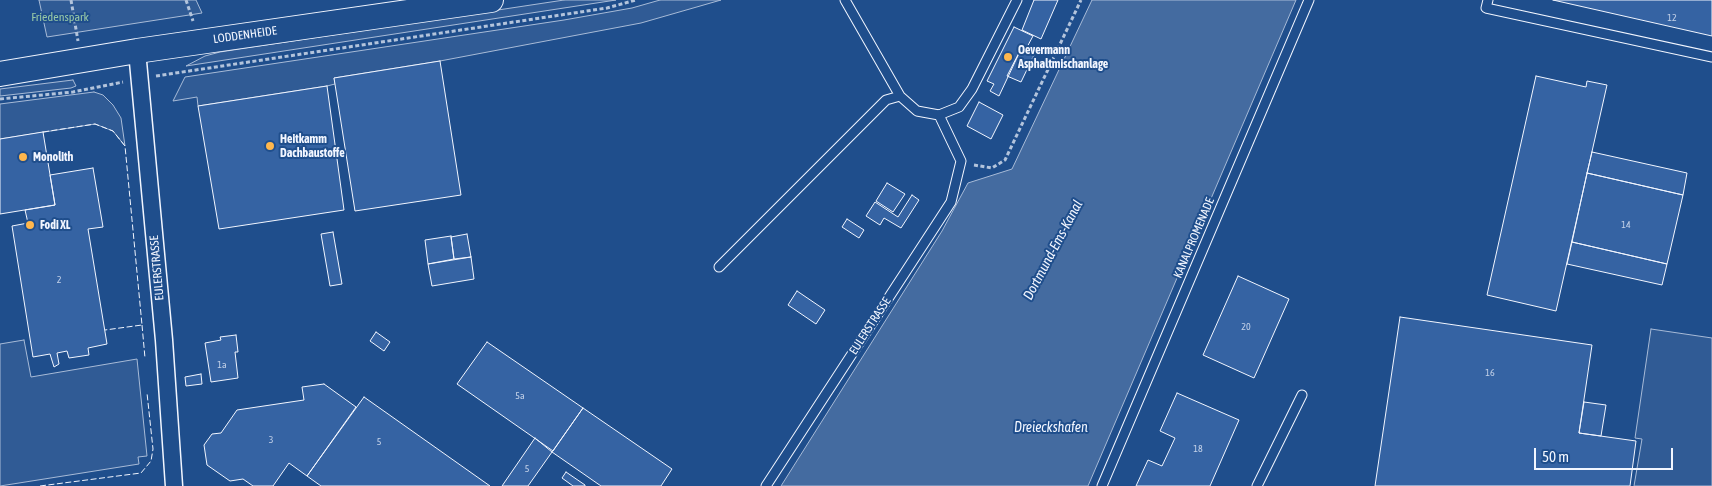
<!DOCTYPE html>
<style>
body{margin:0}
#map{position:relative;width:1712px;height:486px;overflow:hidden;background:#1f4e8c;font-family:"Asap Condensed",sans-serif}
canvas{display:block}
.scale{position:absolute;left:1534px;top:448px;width:139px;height:22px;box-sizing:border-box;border:2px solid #f2f6ff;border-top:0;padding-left:6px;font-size:15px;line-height:18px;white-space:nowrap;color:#f2f6ff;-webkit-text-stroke:4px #1f4e8c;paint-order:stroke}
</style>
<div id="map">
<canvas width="1712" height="486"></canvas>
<div class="scale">50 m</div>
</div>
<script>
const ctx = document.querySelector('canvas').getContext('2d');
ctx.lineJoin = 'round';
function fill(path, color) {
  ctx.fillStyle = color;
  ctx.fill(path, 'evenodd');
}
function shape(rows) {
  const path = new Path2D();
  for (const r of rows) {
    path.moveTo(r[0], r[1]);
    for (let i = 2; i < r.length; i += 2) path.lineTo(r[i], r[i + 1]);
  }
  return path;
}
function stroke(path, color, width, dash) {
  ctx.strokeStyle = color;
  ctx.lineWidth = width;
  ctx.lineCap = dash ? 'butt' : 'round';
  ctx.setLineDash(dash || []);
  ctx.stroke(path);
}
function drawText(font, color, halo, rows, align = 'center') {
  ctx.font = font + ' "Asap Condensed",sans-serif';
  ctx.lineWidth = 4;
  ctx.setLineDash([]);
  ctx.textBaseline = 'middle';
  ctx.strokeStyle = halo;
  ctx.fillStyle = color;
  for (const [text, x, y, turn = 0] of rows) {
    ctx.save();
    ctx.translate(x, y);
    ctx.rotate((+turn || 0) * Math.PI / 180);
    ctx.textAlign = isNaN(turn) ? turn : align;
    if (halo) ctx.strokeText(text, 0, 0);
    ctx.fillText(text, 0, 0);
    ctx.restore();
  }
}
const built = shape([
 [39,0,196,0,202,13,47,37,39,0],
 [564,0,616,0,186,66,205,56,220,52,564,0],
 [660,0,721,0,641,23,440,61,334,78,335,84,327,86,198,106,197,97,173,101,185,77,564,20,632,8,660,0],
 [73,80,76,86,71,88,0,96,0,89,73,80],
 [94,92,103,95,113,105,121,118,125,146,113,131,95,124,0,139,0,104,94,92],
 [1651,329,1712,338,1712,486,1634,486,1642,439,1635,438,1651,329],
 [24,340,31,377,137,359,147,456,138,457,139,464,0,486,0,344,24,340]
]);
const water = shape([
 [1092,0,1296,0,1088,486,781,486,942,231,968,183,1012,169,1092,0]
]);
const building = shape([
 [1034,0,1058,0,1041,39,1022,30,1034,0],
 [1553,0,1712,0,1712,36,1553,0],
 [1014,27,1033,36,1026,49,1022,47,999,96,990,91,994,84,987,81,1014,27],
 [1022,47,1035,53,1021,82,1007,76,1022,47],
 [440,61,461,195,355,211,334,78,440,61],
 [1536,76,1586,87,1587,81,1607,85,1556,311,1487,295,1536,76],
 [327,86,344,210,219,229,198,106,327,86],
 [979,102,1003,115,991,139,967,126,979,102],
 [43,132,55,205,0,214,0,139,43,132],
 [1592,152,1687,173,1683,195,1587,173,1592,152],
 [93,168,103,227,88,229,107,344,88,348,89,355,69,358,67,351,57,353,59,364,54,367,50,354,33,357,12,226,28,223,25,210,55,205,50,175,93,168],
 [1587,173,1683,195,1667,264,1572,242,1587,173],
 [887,183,905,194,893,212,876,201,887,183],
 [912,195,919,200,901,228,884,218,880,225,866,216,875,202,898,217,912,195],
 [847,219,864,230,859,238,842,227,847,219],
 [333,232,342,284,330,286,321,234,333,232],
 [467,234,471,257,454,259,451,237,467,234],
 [451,236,454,259,428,264,425,240,451,236],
 [1572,242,1667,264,1662,285,1567,264,1572,242],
 [471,257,474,279,432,286,428,264,471,257],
 [1238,276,1289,299,1254,378,1203,355,1238,276],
 [797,291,825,310,816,324,788,305,797,291],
 [1400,317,1592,345,1579,433,1636,441,1630,486,1375,486,1400,317],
 [376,332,390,342,384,351,370,341,376,332],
 [236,335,238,352,235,352,238,378,211,382,205,343,221,340,220,337,236,335],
 [487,342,583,408,553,451,457,384,487,342],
 [201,374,202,384,186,386,185,377,201,374],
 [324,384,356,407,307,476,289,463,273,486,253,486,243,479,230,481,207,465,204,445,212,434,221,433,237,410,304,400,302,387,324,384],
 [1177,393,1239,420,1210,486,1136,486,1148,460,1162,466,1175,438,1160,431,1177,393],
 [364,397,490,486,321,486,307,476,364,397],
 [1584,402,1606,405,1601,436,1579,433,1584,402],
 [583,408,672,469,661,486,601,486,552,452,583,408],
 [535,438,552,452,528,486,502,486,535,438],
 [566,472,585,485,585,486,573,486,562,478,566,472]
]);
const path = shape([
 [71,0,78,41],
 [186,0,193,21],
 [156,76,607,8,636,0],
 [0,99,73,92,123,82],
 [974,165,992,168,1005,160,1081,0]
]);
const lane = shape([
 [845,0,900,96,917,111,939,115,959,107,972,89,1017,0],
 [1488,0,1486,8,1712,57],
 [719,267,886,100,900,96],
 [766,486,951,202,961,161,939,115],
 [1102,486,1309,0],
 [1257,486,1302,395]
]);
const street = shape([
 [137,51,164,340,174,486]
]);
const secondary = shape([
 [0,74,137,51,491,0]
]);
const fence = shape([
 [43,132,95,124,113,131,125,146,142,325,105,330],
 [142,325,145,358],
 [40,486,141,473,151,461,153,449,147,393]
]);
const markers = [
 [1008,57,5,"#ffb74d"],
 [270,146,5,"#ffb74d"],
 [23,157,5,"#ffb74d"],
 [30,225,5,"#ffb74d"]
];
const numberNames = [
 ["12",1672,18],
 ["14",1626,225],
 ["2",59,280],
 ["20",1246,327],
 ["1a",222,365],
 ["16",1490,373],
 ["5a",520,396],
 ["3",271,440],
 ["5",379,442],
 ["18",1198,449],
 ["5",527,469]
];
const parkNames = [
 ["Friedenspark",60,17]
];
const streetNames = [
 ["LODDENHEIDE",245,35,-8],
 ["KANALPROMENADE",1194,238,-67],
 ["EULERSTRASSE",157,268,-95],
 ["EULERSTRASSE",870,326,-57]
];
const poiNames = [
 ["Oevermann",1018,50],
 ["Asphaltmischanlage",1018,64],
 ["Heitkamm",280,139],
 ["Dachbaustoffe",280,153],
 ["Monolith",33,157],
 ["Fodi XL",40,225]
];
const waterNames = [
 ["Dortmund-Ems-Kanal",1053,250,-62],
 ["Dreieckshafen",1051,428]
];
fill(built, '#305b95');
stroke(built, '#a8bbd7', 1);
fill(water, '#446ba0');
stroke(water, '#a8bbd7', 1);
fill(building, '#3563a3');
stroke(building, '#f2f6ff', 1);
stroke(lane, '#f2f6ff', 11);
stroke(street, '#f2f6ff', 19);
stroke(secondary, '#f2f6ff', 26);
stroke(path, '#b3c4dc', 3, [4, 2.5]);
stroke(lane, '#1f4e8c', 9);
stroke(street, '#1f4e8c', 16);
stroke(secondary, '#1f4e8c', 24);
stroke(fence, '#f2f6ff', 1, [6, 2.5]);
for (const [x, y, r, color] of markers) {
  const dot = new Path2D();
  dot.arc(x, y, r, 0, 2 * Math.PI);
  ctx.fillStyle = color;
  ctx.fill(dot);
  stroke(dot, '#1f4e8c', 2);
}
drawText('10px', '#c3d1e8', null, numberNames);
drawText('12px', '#97c8a6', '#1f4e8c', parkNames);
drawText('12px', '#f2f6ff', '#1f4e8c', streetNames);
drawText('bold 12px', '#f2f6ff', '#1f4e8c', poiNames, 'left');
drawText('italic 14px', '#f2f6ff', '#1f4e8c', waterNames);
</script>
